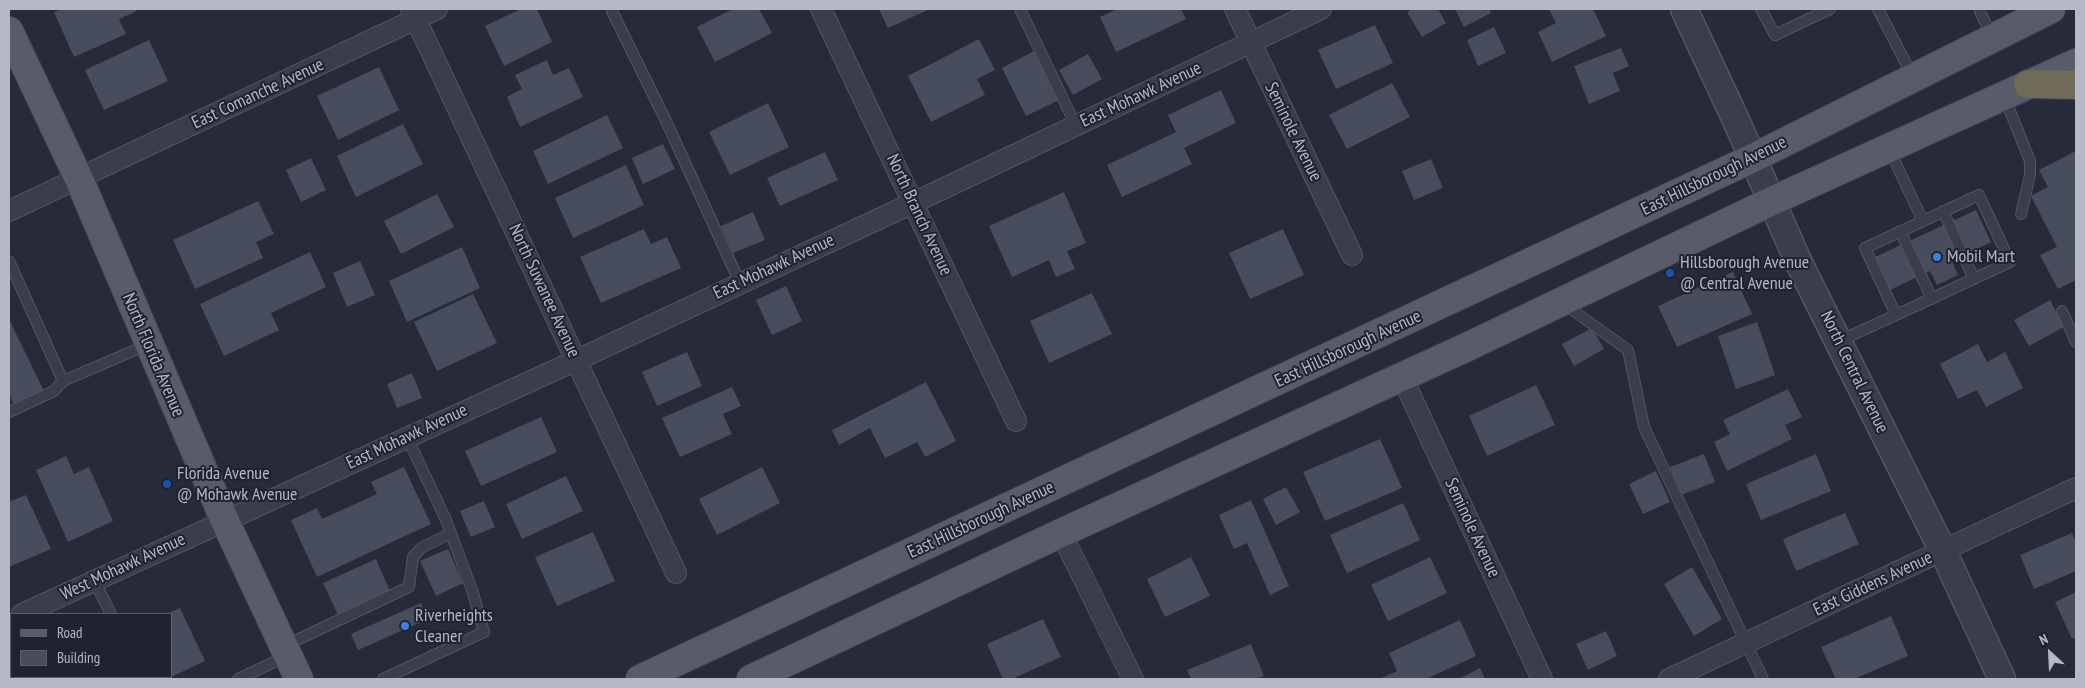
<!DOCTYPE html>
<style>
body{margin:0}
#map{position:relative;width:2085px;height:688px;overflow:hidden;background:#262a39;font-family:"PT Sans Narrow",sans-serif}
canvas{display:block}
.frame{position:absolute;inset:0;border:10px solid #b5b8c5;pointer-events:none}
.legend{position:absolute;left:10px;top:613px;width:162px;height:65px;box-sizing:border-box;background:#1f222f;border:1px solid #5b5e6b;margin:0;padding:6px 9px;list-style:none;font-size:15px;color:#b5b8c5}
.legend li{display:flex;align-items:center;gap:10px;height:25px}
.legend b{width:25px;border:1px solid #5b5e6b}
.north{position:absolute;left:2025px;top:628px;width:50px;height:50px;-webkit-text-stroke:4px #1f222f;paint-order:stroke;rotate:335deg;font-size:14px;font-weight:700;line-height:20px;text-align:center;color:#b5b8c5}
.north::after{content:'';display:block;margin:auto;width:18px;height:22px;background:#b5b8c5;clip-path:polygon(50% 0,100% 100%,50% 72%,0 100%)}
</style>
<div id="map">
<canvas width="2085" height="688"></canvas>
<div class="frame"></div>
<ul class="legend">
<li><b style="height:6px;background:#585c6a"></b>Road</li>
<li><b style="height:14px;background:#484d5e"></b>Building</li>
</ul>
<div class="north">N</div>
</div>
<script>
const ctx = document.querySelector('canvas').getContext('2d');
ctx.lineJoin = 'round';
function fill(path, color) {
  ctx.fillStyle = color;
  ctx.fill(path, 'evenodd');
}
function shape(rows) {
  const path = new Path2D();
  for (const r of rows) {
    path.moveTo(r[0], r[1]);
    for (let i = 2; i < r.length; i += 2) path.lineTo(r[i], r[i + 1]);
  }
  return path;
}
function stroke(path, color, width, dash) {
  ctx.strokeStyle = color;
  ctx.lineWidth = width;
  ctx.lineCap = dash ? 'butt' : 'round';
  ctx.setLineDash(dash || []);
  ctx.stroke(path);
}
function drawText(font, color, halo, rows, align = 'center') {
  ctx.font = font + ' "PT Sans Narrow",sans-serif';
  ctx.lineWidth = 4;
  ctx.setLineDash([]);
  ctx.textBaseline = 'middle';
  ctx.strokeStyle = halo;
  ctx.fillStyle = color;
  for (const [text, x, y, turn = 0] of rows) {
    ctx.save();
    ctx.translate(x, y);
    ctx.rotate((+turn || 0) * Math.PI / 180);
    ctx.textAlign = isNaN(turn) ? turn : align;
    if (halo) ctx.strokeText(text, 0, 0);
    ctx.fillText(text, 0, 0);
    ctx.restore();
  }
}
const building = shape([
 [62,9,135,9,137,11,119,19,126,34,74,57,54,12],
 [521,9,537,9,552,42,504,66,485,26],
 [733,9,759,9,772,33,715,62,697,27],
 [879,9,930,9,888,28],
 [1117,9,1181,9,1186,19,1116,52,1100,17],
 [1413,9,1438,9,1446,23,1422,37,1407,12],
 [1455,9,1489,9,1491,13,1464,27],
 [1549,9,1593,9,1606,36,1552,62,1538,32,1556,23],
 [1375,25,1393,63,1336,89,1318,50],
 [1494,27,1506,53,1478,66,1467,40],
 [979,39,995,70,977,79,985,95,931,122,908,76],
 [149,40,168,81,104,110,85,70],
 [1621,48,1629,66,1613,73,1620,91,1589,104,1574,66],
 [1036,50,1061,99,1026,116,1002,68],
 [1088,54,1102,79,1073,95,1059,70],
 [547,60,553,75,569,68,583,97,520,127,507,97,522,89,515,75],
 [379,67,399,110,338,140,317,96],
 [1392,83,1410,117,1347,149,1329,115],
 [1221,90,1236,123,1184,148,1192,164,1122,197,1107,165,1176,132,1168,115],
 [768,103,789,147,730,175,709,132],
 [607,115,623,148,548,184,533,151],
 [403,124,423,164,356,197,337,156],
 [663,144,675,169,643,184,632,158],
 [2076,151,2076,280,2058,289,2040,255,2057,247,2031,196,2048,187,2039,170],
 [825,152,838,180,780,206,767,178],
 [311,158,326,190,301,202,286,170],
 [1431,159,1443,188,1414,200,1402,171],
 [626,165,644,205,573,238,555,198],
 [1064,192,1086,243,1067,251,1075,269,1056,277,1049,260,1012,277,989,226],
 [437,194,454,227,401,254,384,221],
 [258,201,274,234,256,242,263,258,195,289,173,240],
 [1976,210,1991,242,1952,261,1958,275,1937,285,1930,271,1890,290,1875,257],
 [753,212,765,240,733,253,721,226],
 [644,229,651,244,667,237,681,268,601,303,580,257],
 [1283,229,1304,275,1250,299,1229,253],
 [462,247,480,288,407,322,389,281],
 [310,252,326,287,271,313,279,330,224,356,200,304],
 [360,261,375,295,347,307,333,273],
 [1733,272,1752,314,1677,347,1658,306],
 [786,286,802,321,772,335,756,300],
 [1092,293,1112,334,1049,363,1030,321],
 [473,294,497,343,437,371,414,322],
 [2050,300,2064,327,2029,346,2014,320],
 [9,319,44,391,14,405,9,393],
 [1757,322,1775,375,1736,389,1718,336],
 [1592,328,1604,349,1574,366,1562,344],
 [1978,344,1987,362,2005,352,2023,388,1986,407,1977,390,1958,399,1940,364],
 [687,352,702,386,657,406,642,372],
 [412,373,422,398,397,408,387,384],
 [926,382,956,441,925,457,917,442,885,458,870,428,839,445,832,430],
 [1536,385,1555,425,1487,456,1469,416],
 [732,387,741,406,723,414,732,434,680,457,662,418],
 [1788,389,1802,417,1785,425,1792,439,1727,471,1714,442,1730,434,1723,420],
 [541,417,557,452,481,486,465,451],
 [1380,439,1402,488,1325,521,1303,472],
 [1704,454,1715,482,1681,495,1670,467],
 [1816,454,1831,491,1761,520,1746,484],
 [66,456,74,474,89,467,113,521,68,542,36,470],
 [404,467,431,524,317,577,291,520,317,508,322,519,377,494,371,482],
 [762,467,780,503,717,535,699,499],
 [1656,471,1670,502,1643,514,1629,484],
 [566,476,583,511,522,539,506,504],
 [1286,487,1300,512,1276,525,1263,499],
 [26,495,51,549,9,567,9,496,11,501],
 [1251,500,1289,586,1270,595,1247,543,1234,549,1219,515],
 [484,501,495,527,471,537,460,511],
 [1403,503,1420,540,1347,573,1330,535],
 [1845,513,1859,544,1796,571,1783,539],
 [593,532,615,581,557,606,535,557],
 [2072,533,2076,542,2076,571,2034,589,2020,555],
 [448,549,463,583,436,596,420,561],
 [1191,557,1210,596,1165,617,1147,579],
 [1430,557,1447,593,1388,621,1371,585],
 [376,559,390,591,338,615,323,583],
 [1692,567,1722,619,1694,636,1664,584],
 [2076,592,2076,637,2072,639,2055,602],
 [421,603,428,619,358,650,351,634],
 [180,608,205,661,171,677,171,614,166,614],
 [1891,616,1908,656,1854,679,1836,679,1821,647],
 [1043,619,1061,657,1012,679,1003,679,987,644],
 [1460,620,1476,656,1426,679,1379,679,1397,671,1389,653],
 [1606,631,1617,656,1588,670,1576,644],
 [1251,644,1264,676,1256,679,1191,679,1187,670],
 [1480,668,1485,679,1459,679],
 [11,673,11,677,34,677,35,679,9,679,9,674],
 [54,677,104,677,105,679,56,679]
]);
const service = shape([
 [611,9,667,123,740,283],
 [1020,9,1076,126],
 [1761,9,1775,35,1830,9],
 [1878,9,1913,77],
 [1979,9,1992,37],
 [2004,96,2030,161,2030,175,2021,214],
 [1889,149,1923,221],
 [1943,211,1974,279],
 [1900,231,1932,299],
 [9,261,63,381,147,345],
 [1564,304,1628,350,1644,427,1763,679],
 [2062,311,2076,342],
 [1839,341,1896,315,2010,262,1979,195,1865,248,1896,315],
 [9,412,54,391,63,381],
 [94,580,111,614],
 [284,646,409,587,413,557,421,548,451,533],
 [142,677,143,679],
 [238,679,287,656],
 [383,679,484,632,473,593,446,520,407,437]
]);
const minor = shape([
 [411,9,676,573],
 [821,9,1016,421],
 [1235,9,1352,255],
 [9,211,437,9],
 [1402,377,1542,679],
 [1061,533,1133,679],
 [22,614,577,360,913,203,1321,9],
 [1669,679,2076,488]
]);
const tertiary = shape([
 [1684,9,1735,118,1799,263,1943,551,2002,679]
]);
const primary = shape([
 [9,31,79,179,225,521,299,679],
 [640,679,1753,158,2051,9],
 [751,679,1061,533,1467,347,1772,201,2076,63]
]);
const motorway = shape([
 [2028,84,2076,85]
]);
const markers = [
 [1937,257,5,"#3f7fe0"],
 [1670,273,5,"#1a4fb4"],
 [167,484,5,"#1a4fb4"],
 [405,626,5,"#3f7fe0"]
];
const streetNames = [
 ["East Comanche Avenue",258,94,-25],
 ["East Mohawk Avenue",1141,95,-25],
 ["Seminole Avenue",1293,132,64],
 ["East Hillsborough Avenue",1714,176,-26],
 ["North Branch Avenue",919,215,65],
 ["East Mohawk Avenue",774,267,-25],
 ["North Suwanee Avenue",544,291,65],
 ["East Hillsborough Avenue",1348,349,-25],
 ["North Florida Avenue",153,355,67],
 ["North Central Avenue",1854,372,64],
 ["East Mohawk Avenue",407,437,-25],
 ["East Hillsborough Avenue",981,520,-25],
 ["Seminole Avenue",1472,528,65],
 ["West Mohawk Avenue",123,567,-25],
 ["East Giddens Avenue",1873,584,-25]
];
const poiNames = [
 ["Mobil Mart",1947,257],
 ["Hillsborough Avenue",1680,263],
 ["@ Central Avenue",1680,284],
 ["Florida Avenue",177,474],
 ["@ Mohawk Avenue",177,495],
 ["Riverheights",415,616],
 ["Cleaner",415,637]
];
fill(building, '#484d5e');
stroke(service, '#525562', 12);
stroke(minor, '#525562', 22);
stroke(tertiary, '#525562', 29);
stroke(primary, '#434653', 30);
stroke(motorway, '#424552', 30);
stroke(service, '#3a3d4a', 10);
stroke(minor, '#3a3d4a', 20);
stroke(tertiary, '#3a3d4a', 26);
stroke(primary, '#585c6a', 28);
stroke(motorway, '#6f6b58', 28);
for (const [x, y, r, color] of markers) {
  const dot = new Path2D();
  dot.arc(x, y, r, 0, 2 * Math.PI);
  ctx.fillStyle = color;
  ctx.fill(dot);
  stroke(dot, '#1f222f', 2);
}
drawText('18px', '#b5b8c5', '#1f222f', streetNames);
drawText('18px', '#b5b8c5', '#1f222f', poiNames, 'left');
</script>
